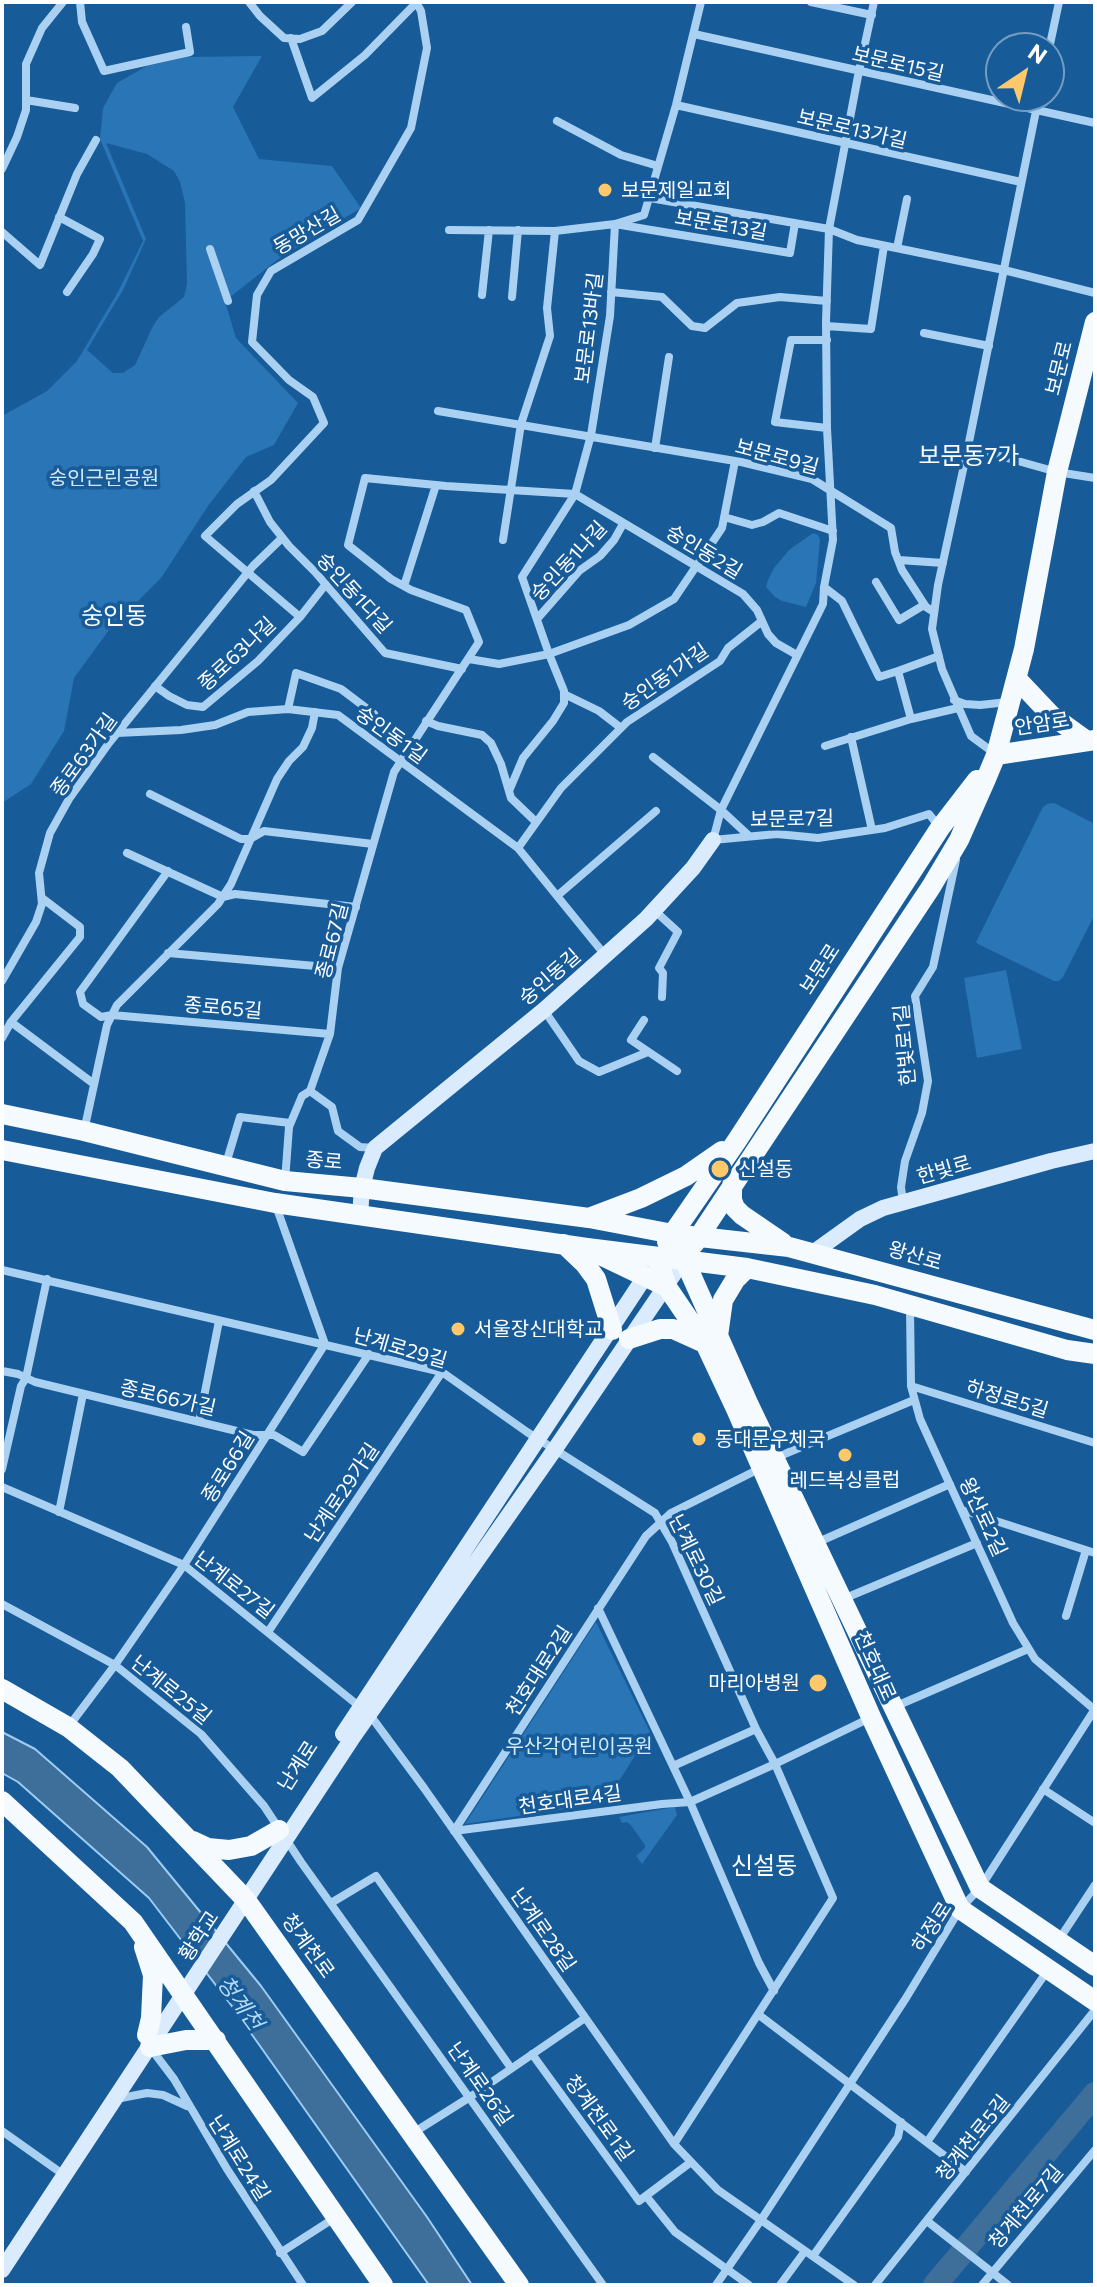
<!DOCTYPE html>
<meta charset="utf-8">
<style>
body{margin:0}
#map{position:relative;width:1097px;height:2287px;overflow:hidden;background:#175b99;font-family:Commissioner,sans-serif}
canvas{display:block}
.frame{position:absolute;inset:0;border:4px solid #fff;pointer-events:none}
.north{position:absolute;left:985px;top:32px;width:80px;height:80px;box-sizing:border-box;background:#175b99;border:2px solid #749dc2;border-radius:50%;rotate:35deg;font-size:22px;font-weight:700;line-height:32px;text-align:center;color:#fff}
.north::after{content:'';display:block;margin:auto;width:28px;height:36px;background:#ffc86b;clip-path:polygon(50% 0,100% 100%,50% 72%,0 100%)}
</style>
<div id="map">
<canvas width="1097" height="2287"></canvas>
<div class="frame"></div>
<div class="north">N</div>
</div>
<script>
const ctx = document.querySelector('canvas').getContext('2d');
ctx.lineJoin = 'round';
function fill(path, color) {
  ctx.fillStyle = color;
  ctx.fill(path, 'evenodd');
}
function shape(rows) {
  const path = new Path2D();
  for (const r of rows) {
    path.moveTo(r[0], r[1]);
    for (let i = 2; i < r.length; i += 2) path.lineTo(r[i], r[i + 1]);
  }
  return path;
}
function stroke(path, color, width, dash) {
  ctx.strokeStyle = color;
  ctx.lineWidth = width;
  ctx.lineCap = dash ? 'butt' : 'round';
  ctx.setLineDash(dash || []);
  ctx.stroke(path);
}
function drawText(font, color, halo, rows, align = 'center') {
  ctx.font = font + ' Commissioner,"Noto Sans KR",sans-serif';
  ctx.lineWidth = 7;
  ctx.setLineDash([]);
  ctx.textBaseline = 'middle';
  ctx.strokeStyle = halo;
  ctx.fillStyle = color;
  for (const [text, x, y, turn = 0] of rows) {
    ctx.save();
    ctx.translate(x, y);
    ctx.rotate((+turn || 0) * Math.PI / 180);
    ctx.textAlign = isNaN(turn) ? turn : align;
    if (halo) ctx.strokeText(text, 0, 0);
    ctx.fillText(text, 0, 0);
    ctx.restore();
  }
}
const green = shape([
 [262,56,233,107,259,159,332,166,361,208,281,257,225,301,236,338,298,403,274,445,246,457,208,506,161,578,109,630,74,678,64,731,31,784,2,803,2,416,47,391,77,361,119,290,143,241,100,139,103,108,117,83,147,66,187,57],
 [106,143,147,154,174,171,180,182,185,203,187,284,184,297,159,317,153,326,135,365,123,373,113,373,87,350,123,290,146,239],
 [813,533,818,535,820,540,816,583,806,607,782,601,775,597,766,587,768,580,774,568,789,550],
 [1054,803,1095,824,1095,914,1063,977,1059,981,1054,981,978,944,976,942,1043,807,1047,804],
 [1006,970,1022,1049,977,1058,964,978],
 [596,1622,650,1732,605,1803,465,1824],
 [675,1807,677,1815,642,1864,636,1856,645,1848,645,1845,630,1824,627,1822,622,1823,619,1817]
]);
const water = shape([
 [2,1732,35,1749,147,1847,261,1986,427,2217,472,2285,429,2285,231,2005,149,1898,18,1782,2,1773,2,1732]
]);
const river = shape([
 [935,2285,1095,2094]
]);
const street = shape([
 [80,2,82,22,104,71,190,52,186,27],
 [249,2,260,16,284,38,300,39,322,31,352,2],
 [811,2,872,15],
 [874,2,858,76,829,229,826,322,827,428,833,540,824,587,823,604,721,810,713,840,777,834,818,838,885,828,929,814,940,828],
 [694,34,1095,123],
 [291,38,312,98,365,55,416,3],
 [1049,49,1059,2],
 [26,100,75,108],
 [676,105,1021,182],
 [557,121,621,155,658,166],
 [2,169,17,137,26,110,26,64,42,28,63,2],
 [650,198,829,229,857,240,1004,270,1095,293],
 [59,217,100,239,93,254,67,292],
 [449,230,555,231,615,224,644,215,676,105,701,2],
 [2,232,40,265,77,174,96,140],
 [897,248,907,199],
 [210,249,228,301],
 [611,292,662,297,692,326,705,328,737,303,780,297,827,301],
 [482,295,489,230],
 [512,297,518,230],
 [826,326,871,329,884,246],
 [924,333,989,346],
 [438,411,741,462,812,479,891,528,895,552,902,570,926,607,934,612],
 [827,428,775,422,791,340,827,340],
 [968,447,1057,472,1095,478],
 [655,448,669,357],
 [254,491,270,522,289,546,315,572,385,653,462,669],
 [724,517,752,525,763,522,779,513,833,531],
 [503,540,521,424,550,336,547,308,555,231],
 [899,560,943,563],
 [876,582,899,620,924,605],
 [404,586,436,485],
 [824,587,842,601,879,677,898,671,911,719],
 [300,617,205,536,237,504,271,480,324,423,313,397,289,380,252,342,257,295,271,271,358,220,411,128,427,48,421,11,416,2],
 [537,619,579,571,600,556,614,540,623,524],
 [469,659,499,664,549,654,629,625,674,599,722,528,735,461],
 [898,671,939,656],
 [155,686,169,696,187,705,203,707,258,661,300,617,326,584],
 [564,694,599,711,621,728],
 [954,700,965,704,980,705,1008,702],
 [288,709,296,673,341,689,374,714],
 [426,721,438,726,482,735,491,743,501,764,511,798,536,822],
 [117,733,181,730,215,725,248,712,288,709,338,715,518,848,605,955],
 [851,737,872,830],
 [825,746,911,719,958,708],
 [994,753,971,736,942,669,932,629,938,585,968,447,1039,96],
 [653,757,721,810,748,835],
 [509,791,523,758,553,721,564,703,564,691,549,654,522,577,575,494,591,435,610,316,615,224,790,253,795,223],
 [150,794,241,839,250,839,264,831,373,844],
 [518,848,561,788,627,722,720,661,728,648,762,621],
 [127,853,223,897,235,894,356,907],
 [168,871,80,992,83,1004,101,1017,112,1015,330,1034],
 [557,896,656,811],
 [654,910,678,932,659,968,663,973,662,997],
 [168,953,338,968],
 [2,981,36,922,42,904,39,873,50,833,69,799,109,743,202,629,253,566,282,538],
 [544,1010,579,1061,599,1072,648,1052],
 [644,1020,631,1040,677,1071],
 [11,1022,94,1084],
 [2,1038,11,1022,80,937,80,927,42,898],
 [310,1091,332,1107,338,1131,360,1147,374,1148],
 [84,1131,107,1025,117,1005,218,904,231,884,277,779,289,761,303,747,312,728,315,712],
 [225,1167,240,1117,290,1123],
 [285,1181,289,1127,302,1096,310,1091,330,1034,338,968,394,772,479,642,466,610,411,590,391,579,348,545,365,478,446,486,575,494,743,594,757,610,768,634,776,643,797,655],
 [903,1202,901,1187,905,1161,922,1113,928,1081,915,996,933,967,956,860],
 [2,1270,442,1372,527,1432,655,1513,672,1542,756,1729,775,1764,833,1898,674,2144],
 [910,1307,911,1386,920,1419,1013,1623,1035,1659,1095,1710],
 [2,1371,18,1374,35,1382,253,1435,274,1435,303,1452,369,1354],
 [911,1386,1095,1443],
 [199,1422,219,1321],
 [775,1458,914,1400],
 [2,1469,21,1386,26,1378,47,1279],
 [2,1487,184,1565,370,1715,424,1788,674,2144,718,2190,854,2285],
 [962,1510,1095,1553],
 [59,1512,83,1394],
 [816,1543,950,1484],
 [843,1599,977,1543],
 [2,1604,115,1665,201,1734,264,1806,301,1862,603,2285],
 [598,1608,690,1802,759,1963,774,1991],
 [1066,1616,1086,1550],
 [268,1632,442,1372],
 [894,1707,1028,1649],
 [69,1726,115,1665,184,1565,325,1344,276,1206],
 [673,1766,756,1729],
 [1043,1789,1095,1823],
 [454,1831,646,1536,671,1513,761,1468],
 [454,1831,662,1804,690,1802,775,1764,870,1718],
 [331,1903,376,1876,511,2068],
 [1058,1941,1095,1885],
 [759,2015,966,2172],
 [152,2050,174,2079,227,2169,303,2285],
 [532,2054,639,2201,691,2162],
 [116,2099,147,2093,163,2095,187,2106],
 [2,2131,57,2170],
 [413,2133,470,2097,585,2018],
 [927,2142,1048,1970],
 [646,2196,675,2232,749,2285],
 [927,2221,1008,2285],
 [280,2253,336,2217],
 [813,2256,898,2137,901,2122],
 [716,2285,761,2220,906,1998,960,1909,980,1888,1095,1709],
 [780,2285,805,2251],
 [875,2285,1095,2010],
 [982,2285,1095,2150]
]);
const secondary = shape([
 [360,1215,362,1188,367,1168,375,1148,544,1010,646,919,693,868,713,840],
 [814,1252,860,1219,883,1208,1051,1161,1095,1151],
 [343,1734,652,1266],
 [2,2270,351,1740,555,1449,684,1259]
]);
const primary = shape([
 [1017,679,1051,715,1087,741],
 [996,755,1095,740],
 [2,1114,84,1131,285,1181,362,1188,589,1218,673,1234,789,1247,1095,1330],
 [2,1150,275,1203,587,1248,747,1268,875,1295,1067,1350,1095,1354],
 [732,1185,732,1200,735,1208,742,1215,783,1243],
 [591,1217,641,1198,686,1176,722,1151],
 [667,1242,736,1142,940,828,977,780],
 [564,1244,585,1264,596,1279,612,1330],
 [694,1244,931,887,959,840,986,779,996,755,1024,649,1057,472,1095,322],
 [680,1250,748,1403,980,1888,1095,1966],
 [598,1254,667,1287],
 [657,1257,667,1287,705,1343,736,1409,871,1717,960,1909,1095,2001],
 [718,1336,723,1300,735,1280,747,1268],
 [629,1339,660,1329,673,1329,704,1343],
 [2,1689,68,1727,120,1768,246,1900,519,2285],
 [2,1801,133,1922,383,2285],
 [193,1841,208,1848,229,1850,251,1846,279,1830],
 [144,1947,153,1975,151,2018,147,2035],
 [150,2047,186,2040,216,2040]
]);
const markers = [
 [605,190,8,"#ffc86b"],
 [720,1169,10,"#ffc86b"],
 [458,1329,8,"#ffc86b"],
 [699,1439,8,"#ffc86b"],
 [845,1455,8,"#ffc86b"],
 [818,1683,10,"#ffc86b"]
];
const streetNames = [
 ["보문로15길",898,64,13],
 ["보문로13가길",852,129,13],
 ["보문로13길",721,225,10],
 ["동망산길",307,231,-30],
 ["보문로13바길",589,328,-83],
 ["보문로",1059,368,-76],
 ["보문로9길",777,457,15],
 ["숭인동2길",704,552,31],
 ["숭인동1나길",569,561,-47],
 ["숭인동1다길",354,593,48],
 ["종로63나길",237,654,-43],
 ["숭인동1가길",665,677,-35],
 ["안암로",1042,724,-9],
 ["숭인동1길",391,735,36],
 ["종로63가길",84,755,-54],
 ["보문로7길",792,819,-1],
 ["종로67길",332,941,-76],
 ["보문로",820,969,-57],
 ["숭인동길",550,977,-41],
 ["종로65길",223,1008,5],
 ["한빛로1길",905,1045,-95],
 ["종로",324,1161,5],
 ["한빛로",944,1170,-16],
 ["왕산로",915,1256,16],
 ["난계로29길",400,1348,16],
 ["종로66가길",168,1398,13],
 ["하정로5길",1007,1399,17],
 ["종로66길",228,1467,-58],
 ["난계로29가길",342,1493,-56],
 ["왕산로2길",983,1517,65],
 ["난계로30길",696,1560,64],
 ["난계로27길",234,1585,38],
 ["천호대로",875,1666,66],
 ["천호대로2길",539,1671,-57],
 ["난계로25길",171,1690,39],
 ["난계로",298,1766,-57],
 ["천호대로4길",570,1800,-8],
 ["하정로",932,1927,-57],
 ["난계로28길",543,1930,55],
 ["황학교",199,1936,-57],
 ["청계천로",308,1946,54],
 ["난계로26길",480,2084,55],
 ["청계천로1길",599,2118,54],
 ["청계천로5길",973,2138,-51],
 ["난계로24길",239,2158,58],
 ["청계천로7길",1026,2207,-50]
];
const poiNames = [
 ["보문제일교회",621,190],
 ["신설동",738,1169],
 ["서울장신대학교",474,1329],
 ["동대문우체국",715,1439],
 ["레드복싱클럽",845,1480,"center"],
 ["마리아병원",800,1683,"right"]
];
const parkNames = [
 ["숭인근린공원",104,478],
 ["우산각어린이공원",579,1746]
];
const waterNames = [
 ["청계천",240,2003,54]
];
const quarterNames = [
 ["보문동7가",969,456],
 ["숭인동",114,616],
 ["신설동",764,1866]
];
fill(green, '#2a75b6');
fill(water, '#3e6e9a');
stroke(water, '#9dcdf4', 2);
stroke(river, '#3e6e9a', 24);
stroke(street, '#abd1f2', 8);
stroke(secondary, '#d9ebfc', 16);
stroke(primary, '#f5faff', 20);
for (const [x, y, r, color] of markers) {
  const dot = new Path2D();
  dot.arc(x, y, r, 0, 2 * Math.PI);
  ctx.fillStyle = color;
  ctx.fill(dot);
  stroke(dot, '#175b99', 3);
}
drawText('20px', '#fff', '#175b99', streetNames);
drawText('20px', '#fff', '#175b99', poiNames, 'left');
drawText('20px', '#d2e9fc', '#175b99', parkNames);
drawText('italic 22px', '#b7daf8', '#175b99', waterNames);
drawText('24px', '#fff', '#175b99', quarterNames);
</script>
